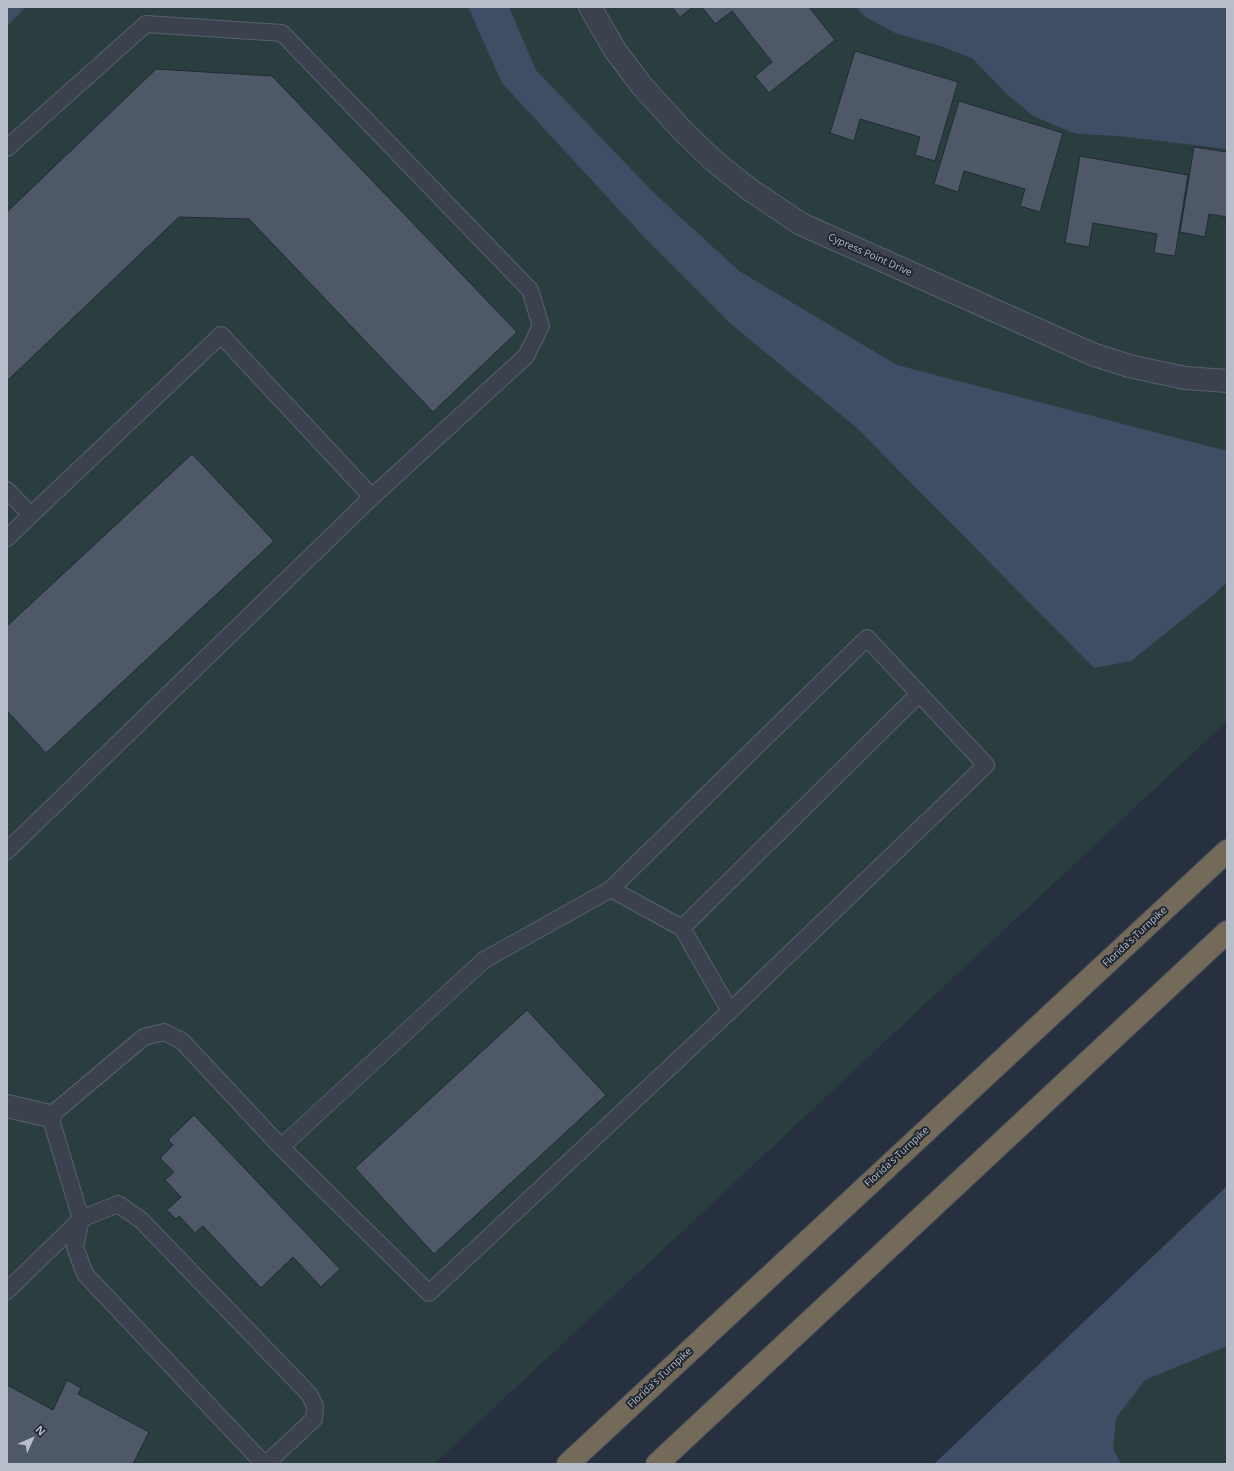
<!DOCTYPE html>
<style>
body{margin:0}
#map{position:relative;width:1234px;height:1471px;overflow:hidden;background:#27303e;font-family:"Open Sans",sans-serif}
canvas{display:block}
.frame{position:absolute;inset:0;border:8px solid #b8bec9;pointer-events:none}
.north{position:absolute;left:12px;top:1419px;width:40px;height:40px;-webkit-text-stroke:3px #202733;paint-order:stroke;rotate:45deg;font-size:11px;font-weight:700;line-height:16px;text-align:center;color:#b8bec9}
.north::after{content:'';display:block;margin:auto;width:14px;height:18px;background:#b8bec9;clip-path:polygon(50% 0,100% 100%,50% 72%,0 100%)}
</style>
<div id="map">
<canvas width="1234" height="1471"></canvas>
<div class="frame"></div>
<div class="north">N</div>
</div>
<script>
const ctx = document.querySelector('canvas').getContext('2d');
ctx.lineJoin = 'round';
function fill(path, color) {
  ctx.fillStyle = color;
  ctx.fill(path, 'evenodd');
}
function shape(rows) {
  const path = new Path2D();
  for (const r of rows) {
    path.moveTo(r[0], r[1]);
    for (let i = 2; i < r.length; i += 2) path.lineTo(r[i], r[i + 1]);
  }
  return path;
}
function stroke(path, color, width, dash) {
  ctx.strokeStyle = color;
  ctx.lineWidth = width;
  ctx.lineCap = dash ? 'butt' : 'round';
  ctx.setLineDash(dash || []);
  ctx.stroke(path);
}
function drawText(font, color, halo, rows, align = 'center') {
  ctx.font = font + ' "Open Sans",sans-serif';
  ctx.lineWidth = 4;
  ctx.setLineDash([]);
  ctx.textBaseline = 'middle';
  ctx.strokeStyle = halo;
  ctx.fillStyle = color;
  for (const [text, x, y, turn = 0] of rows) {
    ctx.save();
    ctx.translate(x, y);
    ctx.rotate((+turn || 0) * Math.PI / 180);
    ctx.textAlign = isNaN(turn) ? turn : align;
    if (halo) ctx.strokeText(text, 0, 0);
    ctx.fillText(text, 0, 0);
    ctx.restore();
  }
}
const green = shape([
 [7,7,1227,7,1227,721,434,1464,7,1464],
 [1227,1300,1227,1464,1041,1464]
]);
const water = shape([
 [7,7,26,7,7,26],
 [468,7,509,7,536,70,654,193,739,271,897,365,1227,451,1227,582,1211,597,1131,661,1094,668,857,428,731,324,646,239,502,83],
 [856,7,1227,7,1227,149,1119,136,1079,134,1071,132,1033,116,1007,94,972,58,937,45,895,33,864,16],
 [1227,1186,1227,1346,1145,1380,1116,1418,1113,1449,1121,1464,934,1464]
]);
const building = shape([
 [672,7,693,7,680,17,672,7],
 [702,7,809,7,835,40,769,93,755,76,772,62,732,11,715,24,702,7],
 [855,51,958,82,935,161,915,155,920,137,860,119,854,141,830,133,855,51],
 [156,69,272,76,517,332,433,412,249,219,179,217,7,381,7,212,156,69],
 [959,101,1063,133,1040,212,1020,206,1025,189,964,171,958,192,934,184,959,101],
 [1194,147,1227,152,1227,217,1209,214,1205,237,1180,232,1194,147],
 [1080,156,1188,175,1175,256,1154,253,1157,234,1093,223,1089,247,1065,243,1080,156],
 [192,454,274,541,46,753,7,711,7,626,192,454],
 [527,1010,606,1095,434,1254,355,1168,527,1010],
 [194,1115,340,1269,321,1287,293,1257,261,1288,203,1226,195,1233,179,1216,176,1219,167,1210,181,1197,165,1180,174,1172,160,1158,173,1145,168,1140,194,1115],
 [67,1380,81,1388,78,1394,149,1432,133,1464,7,1464,7,1385,53,1410,67,1380]
]);
const service = shape([
 [7,148,146,24,282,33,530,290,541,326,526,356,372,497,221,335,31,515,7,490],
 [7,538,31,515],
 [7,851,372,497],
 [611,889,682,928,730,1011],
 [682,928,919,694],
 [7,1291,81,1219,50,1116,144,1037,164,1032,182,1041,281,1147,429,1293,730,1011,986,765,867,638,611,889,484,960,281,1147],
 [264,1464,85,1274,75,1247,81,1219,118,1204,141,1220,309,1394,315,1406,314,1419,266,1464]
]);
const minor = shape([
 [590,7,615,50,642,86,682,130,714,161,749,189,801,224,1092,354,1129,366,1185,378,1227,381],
 [7,1106,50,1116]
]);
const motorway = shape([
 [568,1464,1227,851],
 [657,1464,1227,932]
]);
const streetNames = [
 ["Cypress Point Drive",870,255,24],
 ["Florida's Turnpike",1135,937,-43],
 ["Florida's Turnpike",897,1157,-43],
 ["Florida's Turnpike",660,1378,-43]
];
fill(green, '#2a3e40');
fill(water, '#3f4d65');
fill(building, '#4e5867');
stroke(building, '#222935', 1);
stroke(service, '#59606c', 18);
stroke(minor, '#59606c', 24);
stroke(motorway, '#464d59', 24);
stroke(service, '#3b424e', 16);
stroke(minor, '#3b424e', 22);
stroke(motorway, '#736a59', 22);
drawText('10px', '#b8bec9', '#202733', streetNames);
</script>
